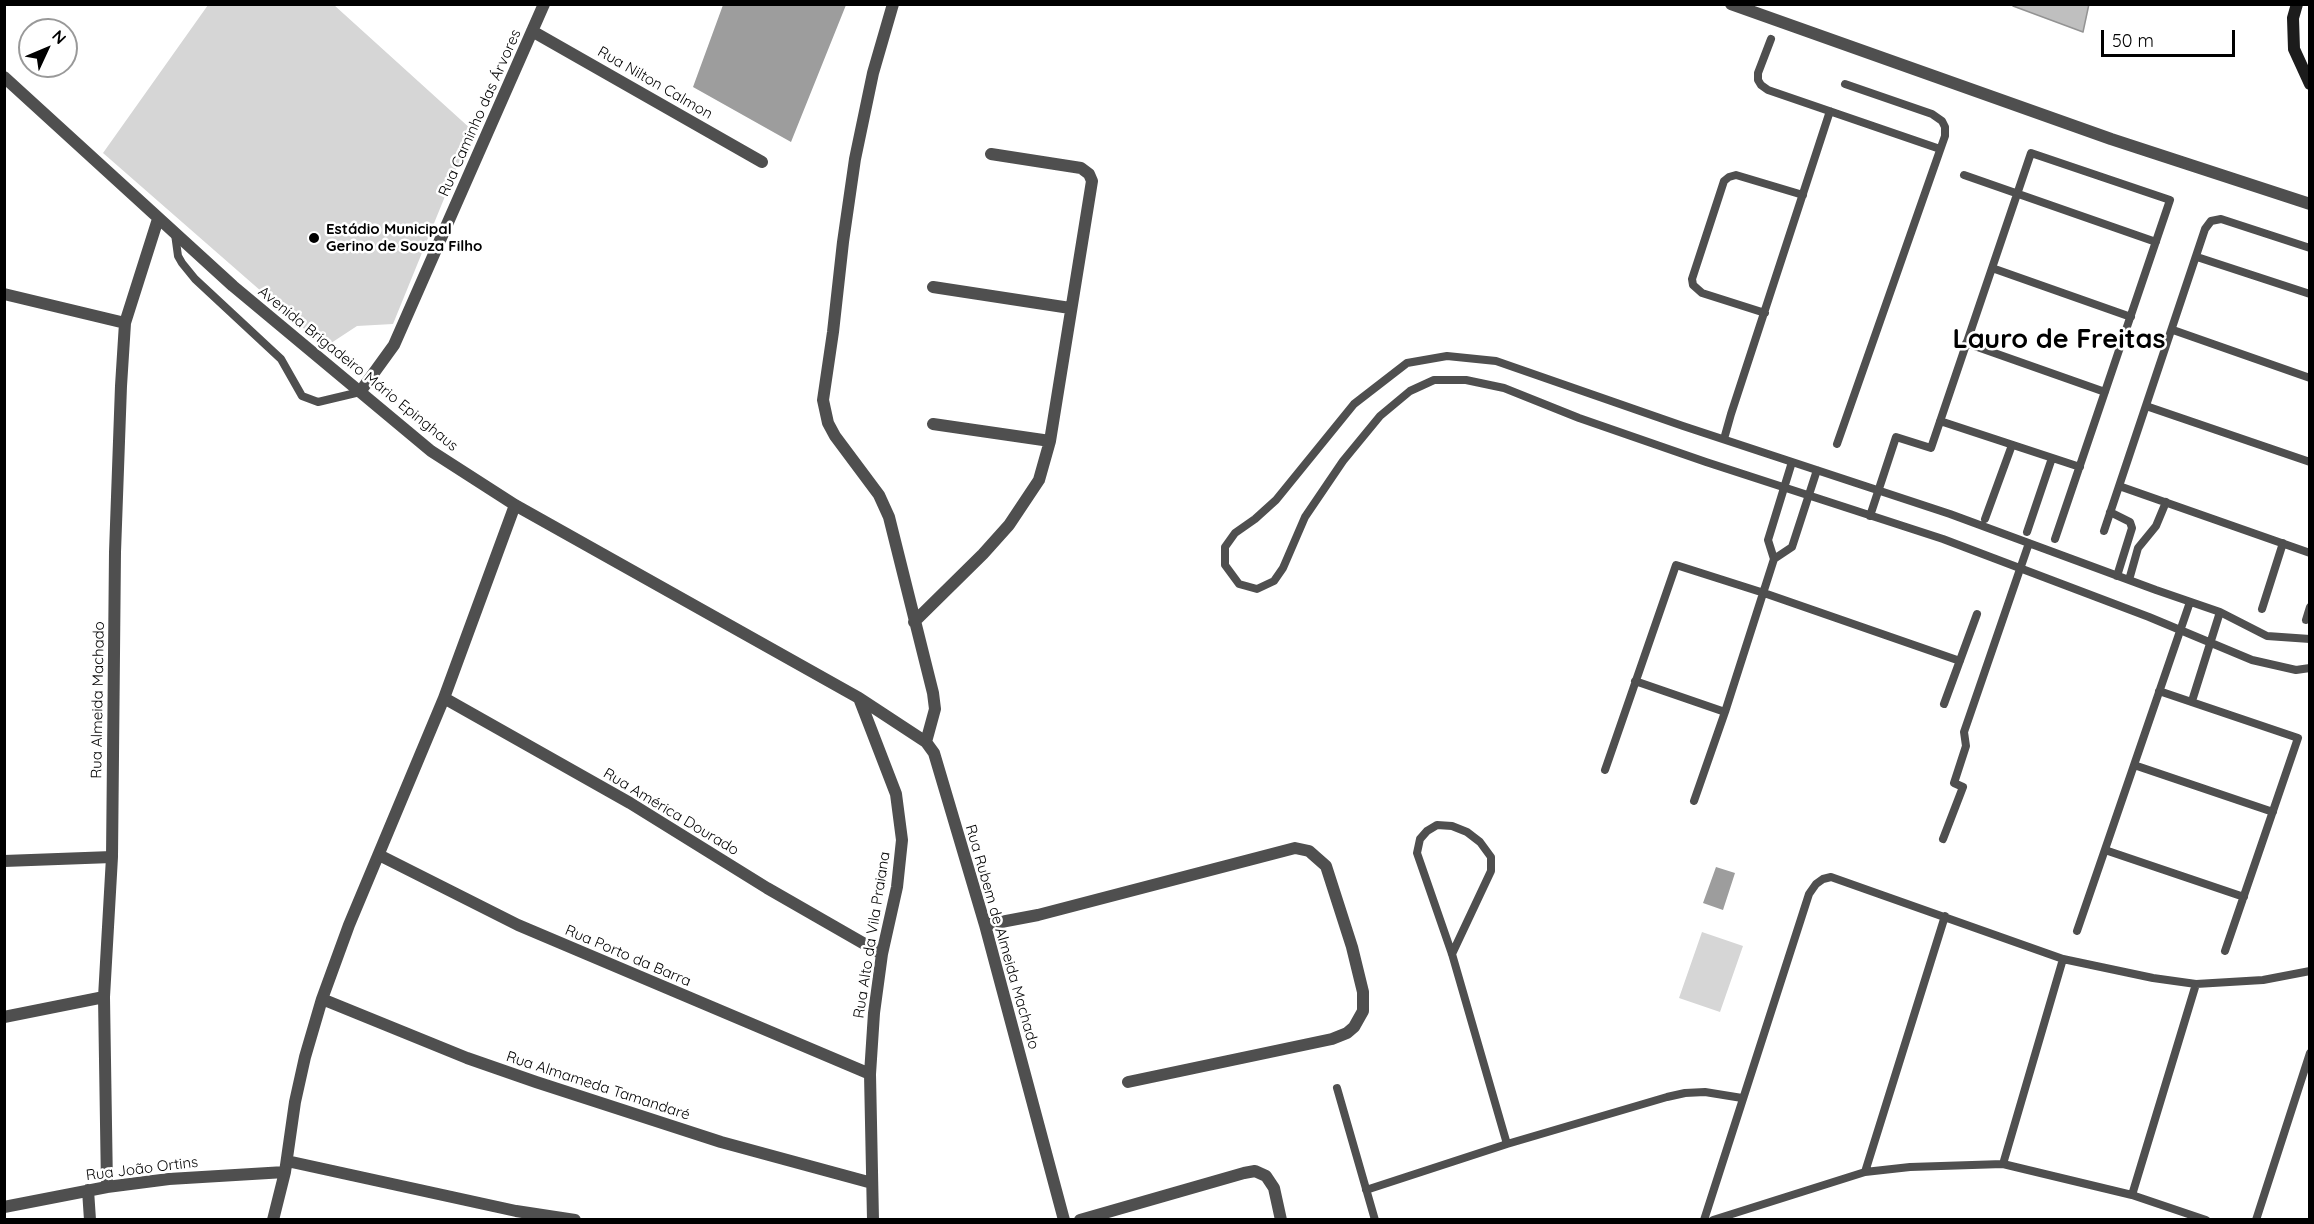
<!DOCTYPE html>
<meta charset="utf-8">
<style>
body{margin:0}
#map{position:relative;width:2314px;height:1224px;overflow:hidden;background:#fff;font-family:Quicksand,sans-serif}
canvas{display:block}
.frame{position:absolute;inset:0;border:6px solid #000;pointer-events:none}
.north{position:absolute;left:18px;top:18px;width:60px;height:60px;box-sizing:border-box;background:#fff;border:2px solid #999;border-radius:50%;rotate:46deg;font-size:16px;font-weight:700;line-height:24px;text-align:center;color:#000}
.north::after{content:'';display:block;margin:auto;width:21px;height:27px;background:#000;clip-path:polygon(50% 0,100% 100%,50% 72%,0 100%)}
.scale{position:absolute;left:2101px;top:30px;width:134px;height:27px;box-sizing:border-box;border:3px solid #000;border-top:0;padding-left:8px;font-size:18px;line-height:21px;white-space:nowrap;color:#000;-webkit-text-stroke:4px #fff;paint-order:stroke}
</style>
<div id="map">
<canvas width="2314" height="1224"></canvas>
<div class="frame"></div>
<div class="north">N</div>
<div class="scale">50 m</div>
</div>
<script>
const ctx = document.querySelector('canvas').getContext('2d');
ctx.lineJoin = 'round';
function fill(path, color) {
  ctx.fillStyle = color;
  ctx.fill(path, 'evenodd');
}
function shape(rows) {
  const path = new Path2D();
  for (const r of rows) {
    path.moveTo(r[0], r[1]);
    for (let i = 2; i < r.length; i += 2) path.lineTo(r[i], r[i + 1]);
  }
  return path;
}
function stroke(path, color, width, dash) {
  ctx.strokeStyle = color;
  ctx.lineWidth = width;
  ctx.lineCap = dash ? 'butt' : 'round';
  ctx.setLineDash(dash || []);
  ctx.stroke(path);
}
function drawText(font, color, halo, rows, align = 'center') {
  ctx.font = font + ' Quicksand,sans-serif';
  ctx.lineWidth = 5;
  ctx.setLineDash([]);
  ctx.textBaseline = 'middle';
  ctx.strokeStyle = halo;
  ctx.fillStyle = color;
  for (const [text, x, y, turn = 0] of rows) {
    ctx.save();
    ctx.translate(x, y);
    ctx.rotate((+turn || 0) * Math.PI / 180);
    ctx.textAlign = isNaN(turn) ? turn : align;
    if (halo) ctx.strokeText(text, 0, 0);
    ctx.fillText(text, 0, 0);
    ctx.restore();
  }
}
const green = shape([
 [208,5,334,5,472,130,393,324,357,326,325,347,103,153],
 [1702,932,1743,946,1720,1012,1679,998]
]);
const water = shape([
 [723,5,846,5,791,142,693,87],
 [1716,867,1735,873,1723,910,1703,903]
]);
const building = shape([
 [2013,4,2089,4,2083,32,2013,6,2013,4]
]);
const lane = shape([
 [1771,39,1758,73,1758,80,1761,85,1768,90,1940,149],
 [1964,175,2156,242],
 [175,234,178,256,182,263,195,279,281,359,302,396,318,402,360,392],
 [2197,257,2310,294],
 [1992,268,2131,317],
 [1765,313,1702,293,1693,285,1692,279,1724,181,1729,177,1736,175,1803,195],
 [2173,330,2310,378],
 [1966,343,2105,392],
 [2146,406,2310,462],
 [1940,421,2080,467],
 [1724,439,1731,414,1830,111],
 [1837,444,1945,136,1945,127,1942,121,1932,114,1845,84],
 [2119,486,2310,553],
 [2110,512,2130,522,2132,528,2117,576],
 [1870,516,1896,437,1931,448,2031,153,2170,200,2055,539],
 [1985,519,2012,445],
 [2104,531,2205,229,2211,221,2221,219,2310,248],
 [2027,532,2052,458],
 [1774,559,1792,547,1817,470],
 [2129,580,2138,548,2156,526,2166,502],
 [2262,609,2283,543],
 [2306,620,2310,607],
 [2310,639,2267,636,2220,612,2156,590,1950,514,1683,426,1496,361,1447,356,1407,363,1354,404,1276,500,1255,519,1235,533,1225,547,1225,565,1239,584,1257,589,1274,581,1283,568,1305,517,1343,461,1380,416,1410,391,1434,380,1466,380,1504,388,1579,418,1706,462,1943,539,2149,617,2252,660,2296,670,2310,668],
 [1635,681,1725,712],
 [2159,691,2298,738,2225,951],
 [2192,701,2220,612],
 [1944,704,1977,614],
 [2134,765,2273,812],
 [1605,770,1676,565,1764,593,1960,661],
 [1694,801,1725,712,1774,559,1768,540,1792,462],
 [1943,839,1963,787,1954,783,1966,746,1964,732,2029,543],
 [2105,850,2244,897],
 [2077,931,2190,602],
 [1452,954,1491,871,1491,857,1480,842,1467,832,1452,826,1437,825,1427,831,1420,839,1417,853,1452,954,1507,1144],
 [1337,1088,1375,1220],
 [2003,1164,2063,959],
 [1865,1172,1945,916],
 [1366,1190,1507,1144,1667,1097,1685,1093,1705,1092,1742,1098],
 [2132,1195,2196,984],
 [1704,1220,1809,894,1816,884,1823,879,1831,877,2063,959,2153,978,2196,984,2263,980,2310,971],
 [1713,1220,1865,1172,1910,1167,2003,1164,2132,1195,2206,1220],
 [2256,1220,2310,1053]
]);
const street = shape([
 [893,4,873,73,855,159,843,242,833,332,823,400,828,423,835,436,879,495,889,517,933,693,935,709,926,742],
 [1731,4,2111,139,2310,204],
 [532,31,762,162],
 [4,77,233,286,431,451,515,505,859,698,926,742,934,753,985,925,1064,1220],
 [933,287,1070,308],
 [4,294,125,323],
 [360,392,394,345,544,4],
 [933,424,1050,441],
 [914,622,983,554,1009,525,1039,480,1050,441,1092,181,1089,174,1081,168,991,154],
 [444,698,630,803,767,888,882,954],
 [859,698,896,794,902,840,897,887,882,954,874,1013,870,1074,873,1220],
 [379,855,518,925,870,1074],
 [4,861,112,857],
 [985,925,1038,915,1295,848,1309,851,1326,866,1352,947,1363,992,1363,1011,1354,1027,1347,1033,1332,1039,1128,1082],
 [322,999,467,1058,536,1082,721,1142,872,1183],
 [4,1017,104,997],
 [287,1161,516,1211,575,1220],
 [107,1187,104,997,112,857,115,552,121,386,125,323,158,219],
 [88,1190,90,1220],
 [4,1207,107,1187,169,1179,285,1172],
 [273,1220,285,1172,295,1102,305,1057,322,999,349,925,444,698,515,505],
 [1080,1220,1244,1173,1255,1171,1266,1176,1274,1188,1281,1220]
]);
const secondary = shape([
 [2297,4,2293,18,2294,49,2310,84]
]);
const markers = [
 [314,238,6,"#000"]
];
const streetNames = [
 ["Rua Nilton Calmon",655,83,30],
 ["Rua Caminho das Árvores",480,113,-66],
 ["Avenida Brigadeiro Mário Epinghaus",358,369,39],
 ["Rua Almeida Machado",98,700,-89],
 ["Rua América Dourado",671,812,31],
 ["Rua Alto da Vila Praiana",872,935,-81],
 ["Rua Rubem de Almeida Machado",1002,937,74],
 ["Rua Porto da Barra",628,956,23],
 ["Rua Almameda Tamandaré",598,1086,18],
 ["Rua João Ortins",142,1169,-7]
];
const poiNames = [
 ["Estádio Municipal",326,229],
 ["Gerino de Souza Filho",326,246]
];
const townNames = [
 ["Lauro de Freitas",2059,340]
];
fill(green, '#d6d6d6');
fill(water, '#9d9d9d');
fill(building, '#bfbfbf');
stroke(building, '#939393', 1.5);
stroke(lane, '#4f4f4f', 8);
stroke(street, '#4f4f4f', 12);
stroke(secondary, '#1c1c1c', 12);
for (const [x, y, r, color] of markers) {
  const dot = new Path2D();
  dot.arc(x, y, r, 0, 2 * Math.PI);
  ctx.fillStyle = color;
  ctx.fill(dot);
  stroke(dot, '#fff', 2);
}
drawText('15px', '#000', '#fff', streetNames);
drawText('bold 15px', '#000', '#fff', poiNames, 'left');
drawText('bold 27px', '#000', '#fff', townNames);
</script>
